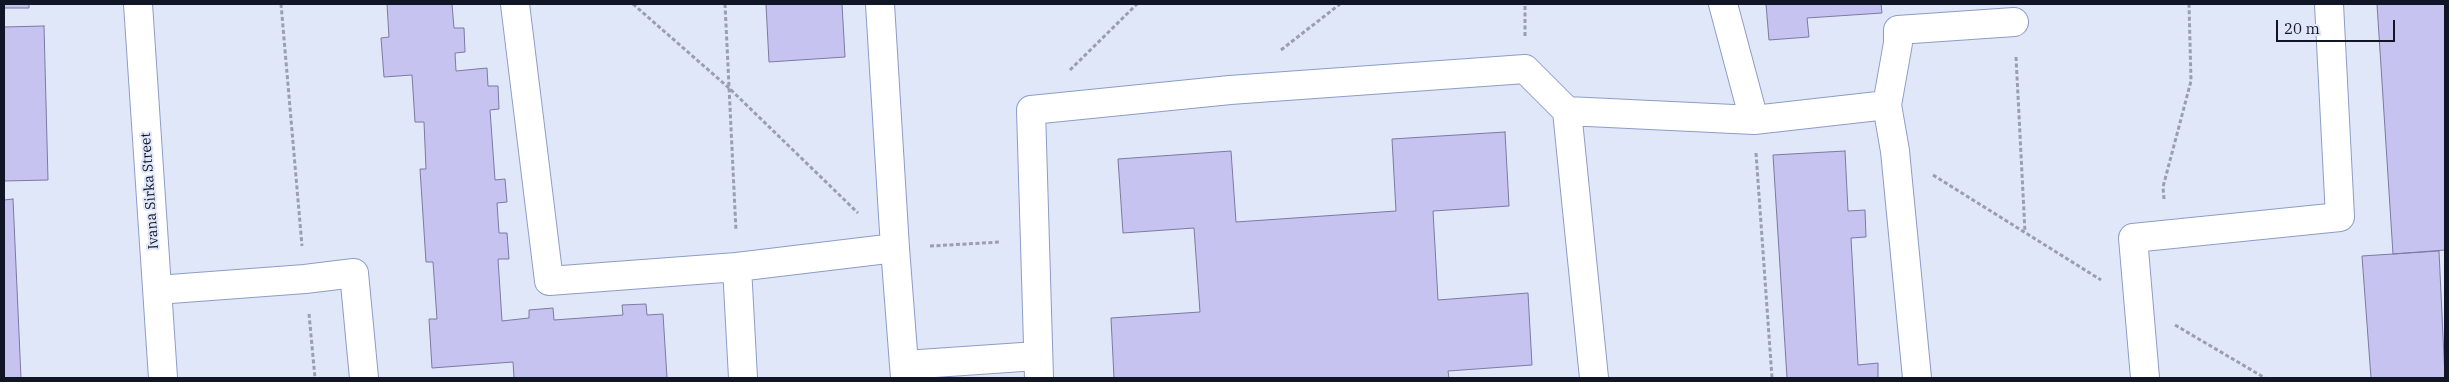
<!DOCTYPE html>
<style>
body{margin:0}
#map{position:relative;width:2449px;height:382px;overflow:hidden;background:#e0e7f9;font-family:"IBM Plex Serif",serif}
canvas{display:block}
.frame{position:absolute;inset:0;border:5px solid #101625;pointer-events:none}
.scale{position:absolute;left:2276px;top:20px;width:119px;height:22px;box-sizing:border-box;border:2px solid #101625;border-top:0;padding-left:6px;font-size:15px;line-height:18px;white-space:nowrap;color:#101625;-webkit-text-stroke:4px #e0e7f9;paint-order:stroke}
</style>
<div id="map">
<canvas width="2449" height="382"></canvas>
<div class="frame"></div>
<div class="scale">20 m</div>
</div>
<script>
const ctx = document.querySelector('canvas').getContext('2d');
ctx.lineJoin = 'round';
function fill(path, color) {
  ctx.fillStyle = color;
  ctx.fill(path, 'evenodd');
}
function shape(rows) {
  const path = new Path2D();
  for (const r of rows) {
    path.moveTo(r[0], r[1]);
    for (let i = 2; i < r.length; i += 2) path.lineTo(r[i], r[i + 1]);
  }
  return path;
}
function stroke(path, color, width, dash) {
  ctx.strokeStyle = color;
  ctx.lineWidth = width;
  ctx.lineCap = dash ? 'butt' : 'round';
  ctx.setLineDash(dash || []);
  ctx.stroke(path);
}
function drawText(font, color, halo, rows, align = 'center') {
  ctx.font = font + ' "IBM Plex Serif",serif';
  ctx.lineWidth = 4;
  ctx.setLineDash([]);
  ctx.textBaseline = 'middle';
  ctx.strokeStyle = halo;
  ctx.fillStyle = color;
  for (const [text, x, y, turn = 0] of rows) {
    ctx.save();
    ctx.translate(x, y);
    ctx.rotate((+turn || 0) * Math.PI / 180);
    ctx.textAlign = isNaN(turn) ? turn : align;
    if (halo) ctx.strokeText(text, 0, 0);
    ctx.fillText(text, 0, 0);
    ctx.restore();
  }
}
const building = shape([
 [4,4,29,4,29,8,4,8,4,4],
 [387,4,452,4,454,28,464,28,465,52,455,53,456,71,487,68,488,86,498,86,499,109,490,110,495,180,505,179,507,202,497,203,499,233,507,233,509,259,498,259,502,321,529,318,529,310,553,308,554,320,623,315,622,305,646,304,647,315,663,314,667,378,514,378,513,362,432,368,429,319,437,319,433,262,426,262,420,169,426,169,424,122,415,122,412,75,384,77,381,38,389,37,387,4],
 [766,4,842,4,845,57,769,62,766,4],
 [1766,4,1881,4,1882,13,1807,18,1809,37,1769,40,1766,4],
 [2377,4,2445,4,2445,250,2393,254,2377,4],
 [44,26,48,180,4,181,4,27,44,26],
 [1505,132,1509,206,1433,211,1438,300,1528,293,1532,365,1448,371,1449,378,1114,378,1111,318,1200,312,1194,228,1123,233,1118,159,1231,151,1236,222,1396,211,1392,139,1505,132],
 [1845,151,1848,211,1865,210,1866,237,1851,238,1858,365,1878,363,1878,378,1787,378,1773,155,1845,151],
 [13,199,21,378,4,378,4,200,13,199],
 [2439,251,2445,378,2371,378,2362,256,2439,251]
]);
const path = shape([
 [281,4,302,246],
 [633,4,729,88,858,213],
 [725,4,736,231],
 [1525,36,1525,4],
 [1281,50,1340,4],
 [2016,57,2025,232],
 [1070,70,1137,4],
 [1756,153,1772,378],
 [1933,175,2101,280],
 [2164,199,2163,187,2191,81,2189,4],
 [930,246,1001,242],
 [309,314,315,378],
 [2175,325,2265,378]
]);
const minor = shape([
 [138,4,163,378],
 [515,4,549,281,737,267],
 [880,4,895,248],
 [1723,4,1754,120],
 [1887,105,1898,43,1898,30,2014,22],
 [1567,111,1754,120,1887,105,1895,151,1917,378],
 [157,290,305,279,354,273,364,378],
 [905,365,1037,356],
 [743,378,737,267,895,248,905,378],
 [1039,378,1031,110,1230,90,1525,69,1567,111,1594,378],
 [2145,378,2133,238,2340,217,2329,4]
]);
const streetNames = [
 ["Ivana Sirka Street",150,191,-94]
];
fill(building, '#c6c3f1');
stroke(building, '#7c79a2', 1);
stroke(minor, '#8c9dc5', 30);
stroke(path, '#999fb0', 3, [4, 2.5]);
stroke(minor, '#fff', 28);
drawText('14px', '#101625', '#e0e7f9', streetNames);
</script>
